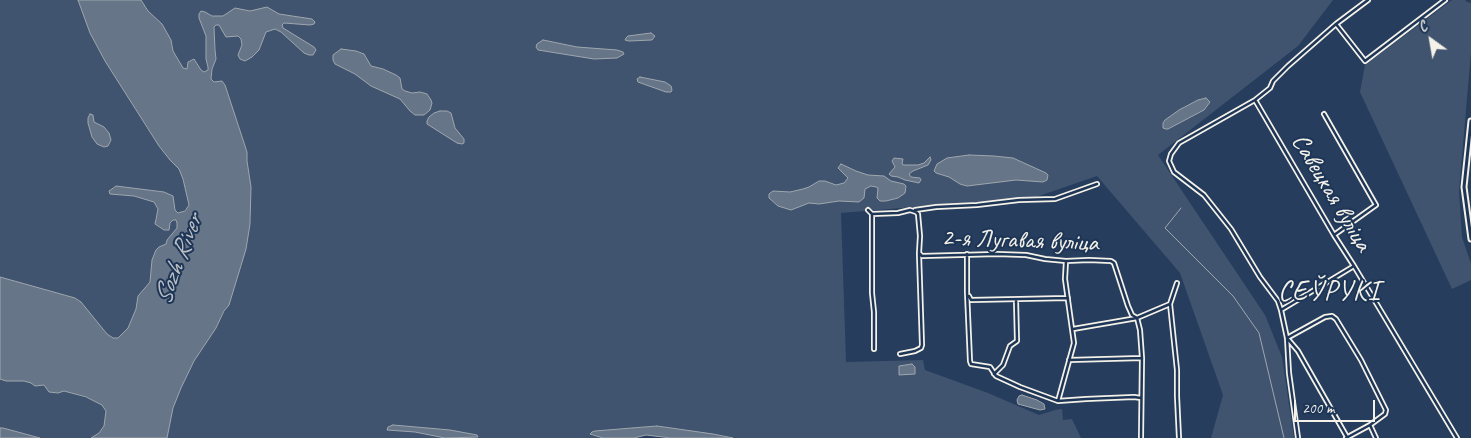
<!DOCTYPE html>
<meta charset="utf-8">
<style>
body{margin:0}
#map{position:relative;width:1471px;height:438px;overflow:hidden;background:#263d5d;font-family:Caveat,sans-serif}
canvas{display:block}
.north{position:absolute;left:1406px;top:15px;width:50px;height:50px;-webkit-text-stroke:4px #1d3557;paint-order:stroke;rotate:328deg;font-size:14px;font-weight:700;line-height:20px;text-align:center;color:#f4f1e8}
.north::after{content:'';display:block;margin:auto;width:18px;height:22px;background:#f4f1e8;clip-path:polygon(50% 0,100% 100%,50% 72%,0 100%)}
.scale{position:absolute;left:1294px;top:400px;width:81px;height:22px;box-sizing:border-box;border:2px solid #f4f1e8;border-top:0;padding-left:6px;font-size:15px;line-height:18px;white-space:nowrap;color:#f4f1e8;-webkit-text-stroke:4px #1d3557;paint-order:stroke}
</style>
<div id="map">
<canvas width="1471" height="438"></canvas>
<div class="north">С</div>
<div class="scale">200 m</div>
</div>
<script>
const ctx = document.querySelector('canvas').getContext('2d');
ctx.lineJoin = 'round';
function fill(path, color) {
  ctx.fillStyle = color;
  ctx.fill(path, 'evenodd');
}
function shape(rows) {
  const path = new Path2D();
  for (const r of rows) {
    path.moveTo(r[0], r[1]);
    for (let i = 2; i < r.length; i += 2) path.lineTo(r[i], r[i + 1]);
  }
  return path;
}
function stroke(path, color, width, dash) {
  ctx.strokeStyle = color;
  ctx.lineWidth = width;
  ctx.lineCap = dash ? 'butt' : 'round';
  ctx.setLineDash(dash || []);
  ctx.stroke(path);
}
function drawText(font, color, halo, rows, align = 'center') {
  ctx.font = font + ' Caveat,sans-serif';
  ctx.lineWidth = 4;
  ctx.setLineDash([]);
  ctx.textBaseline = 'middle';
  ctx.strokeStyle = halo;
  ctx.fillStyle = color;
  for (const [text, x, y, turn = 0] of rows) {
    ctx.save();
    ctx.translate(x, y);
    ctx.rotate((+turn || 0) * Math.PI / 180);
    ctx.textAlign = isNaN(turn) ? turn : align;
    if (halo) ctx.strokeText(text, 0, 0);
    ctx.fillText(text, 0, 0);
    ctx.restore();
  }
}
const green = shape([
 [0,0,78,0,90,33,105,61,154,138,170,160,179,169,182,175,189,203,187,208,181,213,176,211,164,192,116,186,112,188,110,194,134,196,154,202,158,209,155,220,157,226,164,230,165,231,173,220,176,220,177,223,177,228,167,240,166,244,159,247,156,250,152,262,150,282,138,296,136,309,128,328,118,338,113,338,107,334,81,302,75,298,0,277],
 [141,0,1333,0,1298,46,1158,155,1265,315,1282,357,1294,438,1211,438,1223,395,1180,273,1097,176,1036,197,841,213,846,362,923,360,925,370,988,393,1039,415,1055,410,1062,409,1063,420,1072,419,1081,438,733,438,657,426,592,432,591,435,603,438,167,438,173,408,181,388,194,361,216,328,229,303,247,244,251,217,250,180,247,161,247,152,224,83,213,82,208,76,201,70,194,59,189,61,187,64,188,68,183,69,173,51,172,43,162,24,148,11],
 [1452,0,1465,0,1467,2,1471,3,1471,52,1459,191,1462,237,1471,264,1471,280,1452,289,1360,92,1365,65],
 [0,379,6,381,24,381,31,383,35,386,44,385,50,392,58,393,64,391,92,400,102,405,105,408,106,415,104,427,97,434,91,438,40,438,0,428]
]);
const water = shape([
 [78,0,141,0,148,11,162,24,171,40,173,51,183,68,187,69,188,62,194,59,201,70,204,72,208,70,208,67,206,59,206,36,199,18,199,14,201,11,205,12,212,16,223,16,235,8,250,11,267,7,279,14,312,19,315,22,314,24,310,25,284,23,282,25,283,28,314,47,316,50,313,55,309,55,304,53,281,32,275,29,266,32,259,50,252,57,245,61,240,59,238,55,242,45,241,39,238,36,226,37,219,25,216,25,214,27,215,50,216,59,212,69,211,79,214,82,222,81,225,85,247,152,247,161,251,187,250,224,246,249,229,305,224,311,216,328,194,361,181,388,173,408,167,438,91,438,99,433,104,426,106,411,102,405,86,397,64,391,58,393,49,392,44,385,35,386,31,383,24,381,6,381,0,379,0,277,75,298,81,302,107,334,113,338,118,338,128,328,136,309,138,296,150,282,152,260,156,250,159,247,166,244,167,240,177,228,177,223,176,220,173,220,170,223,169,230,164,230,155,224,158,209,154,202,134,196,110,194,109,191,116,186,164,192,173,196,175,210,178,213,185,211,189,205,183,179,179,169,170,160,159,146,105,61,90,33,78,0],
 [651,33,655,36,652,40,629,41,625,40,626,38,628,36,651,33],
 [543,40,577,47,617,50,623,52,624,54,617,58,594,59,538,50,536,47,537,44,543,40],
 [341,49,356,51,364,54,371,66,383,69,396,75,400,78,402,89,405,91,412,93,420,92,427,94,431,100,432,103,430,110,424,115,415,115,410,111,400,99,371,86,355,74,335,64,333,60,333,55,341,49],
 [640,77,665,82,671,86,672,90,671,92,666,92,638,82,637,79,640,77],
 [1206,98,1210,102,1204,110,1168,129,1166,129,1163,128,1163,123,1165,120,1179,110,1198,100,1206,98],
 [440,111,447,111,451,113,455,128,464,139,464,143,462,144,457,143,427,124,427,121,429,117,434,113,440,111],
 [90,114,93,115,94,122,104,127,109,133,111,140,108,146,104,147,97,144,92,137,88,123,88,118,90,114],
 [969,155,994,156,1013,158,1046,173,1048,175,1047,180,1043,182,1016,180,967,186,960,184,949,177,936,173,934,171,937,164,947,158,969,155],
 [930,157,931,160,928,165,913,171,909,174,911,177,920,178,921,180,919,183,905,180,898,177,891,176,889,174,895,167,892,161,894,158,903,159,902,164,904,165,918,165,924,163,930,157],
 [841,164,856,171,868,175,884,176,891,181,904,184,906,186,905,193,898,198,886,201,880,201,877,198,878,188,876,187,871,186,865,189,864,198,859,202,839,201,819,204,809,203,791,210,778,206,769,198,769,194,773,191,790,192,803,189,809,187,819,181,825,181,836,185,844,183,848,178,838,168,841,164],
 [912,364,915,367,915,374,899,375,899,366,912,364],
 [1022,395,1037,400,1044,404,1045,409,1040,410,1018,404,1017,400,1019,396,1022,395],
 [393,425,450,430,477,435,478,437,445,438,415,432,387,430,388,427,393,425],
 [657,426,713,434,733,438,671,438,646,435,634,438,603,438,590,434,592,432,595,431,657,426],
 [0,428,3,428,40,438,0,438,0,428]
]);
const stream = shape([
 [1181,208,1165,228,1233,296,1259,333,1284,438]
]);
const street = shape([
 [1336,24,1365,61,1445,0],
 [1255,100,1334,235,1354,266,1457,438],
 [1324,114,1376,205,1334,235],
 [868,210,872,214,898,213,910,210,916,212,918,214,920,236,919,253,922,256,997,254,1026,255,1045,259,1066,261,1089,260,1111,261,1114,263,1128,306,1132,315,1137,318,1140,330,1142,358,1141,438],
 [915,210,936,207,977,205,1019,200,1055,199,1097,184],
 [872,214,872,293,874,312,874,349],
 [967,254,967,292,970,361,971,364,990,367,996,376,1020,387,1058,401,1074,343,1065,279,1066,261],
 [1177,283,1170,304,1177,370,1177,396,1179,438],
 [969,296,971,300,1068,298],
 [1281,310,1354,266],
 [1073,329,1137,318,1170,304],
 [900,354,915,351,921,348,922,345,919,254],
 [1069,360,1142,358],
 [994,374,1003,365,1010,346,1017,341,1016,300],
 [1058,401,1086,399,1134,397,1141,398],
 [1347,437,1298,351,1287,338,1325,317,1332,316,1336,319,1361,360,1386,410,1385,414,1370,425,1376,438],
 [1298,438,1289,373,1287,338,1281,310,1278,301,1260,277,1231,229,1204,195,1174,172,1169,161,1171,154,1179,143,1255,100,1270,88,1273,81,1288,66,1336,24,1368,0],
 [1346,438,1370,425]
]);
const secondary = shape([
 [1471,121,1464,187,1471,239]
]);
const streetNames = [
 ["Савецкая вуліца",1331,193,59],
 ["2-я Лугавая вуліца",1020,241,2]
];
const waterNames = [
 ["Sozh River",179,260,-69]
];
const quarterNames = [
 ["СЕЎРУКІ",1329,293]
];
fill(green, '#40546f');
fill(water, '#677588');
stroke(water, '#9fa7ae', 1);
stroke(stream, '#9fa7ae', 1);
stroke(street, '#f4f1e8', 6);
stroke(secondary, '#f4f1e8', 7);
stroke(street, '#1d3557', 2.5);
stroke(secondary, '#1d3557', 3);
drawText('25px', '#f4f1e8', '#1d3557', streetNames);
drawText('italic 26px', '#bcbfc2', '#1d3557', waterNames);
ctx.letterSpacing = '1px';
drawText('28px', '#f4f1e8', '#1d3557', quarterNames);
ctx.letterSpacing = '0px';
</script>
